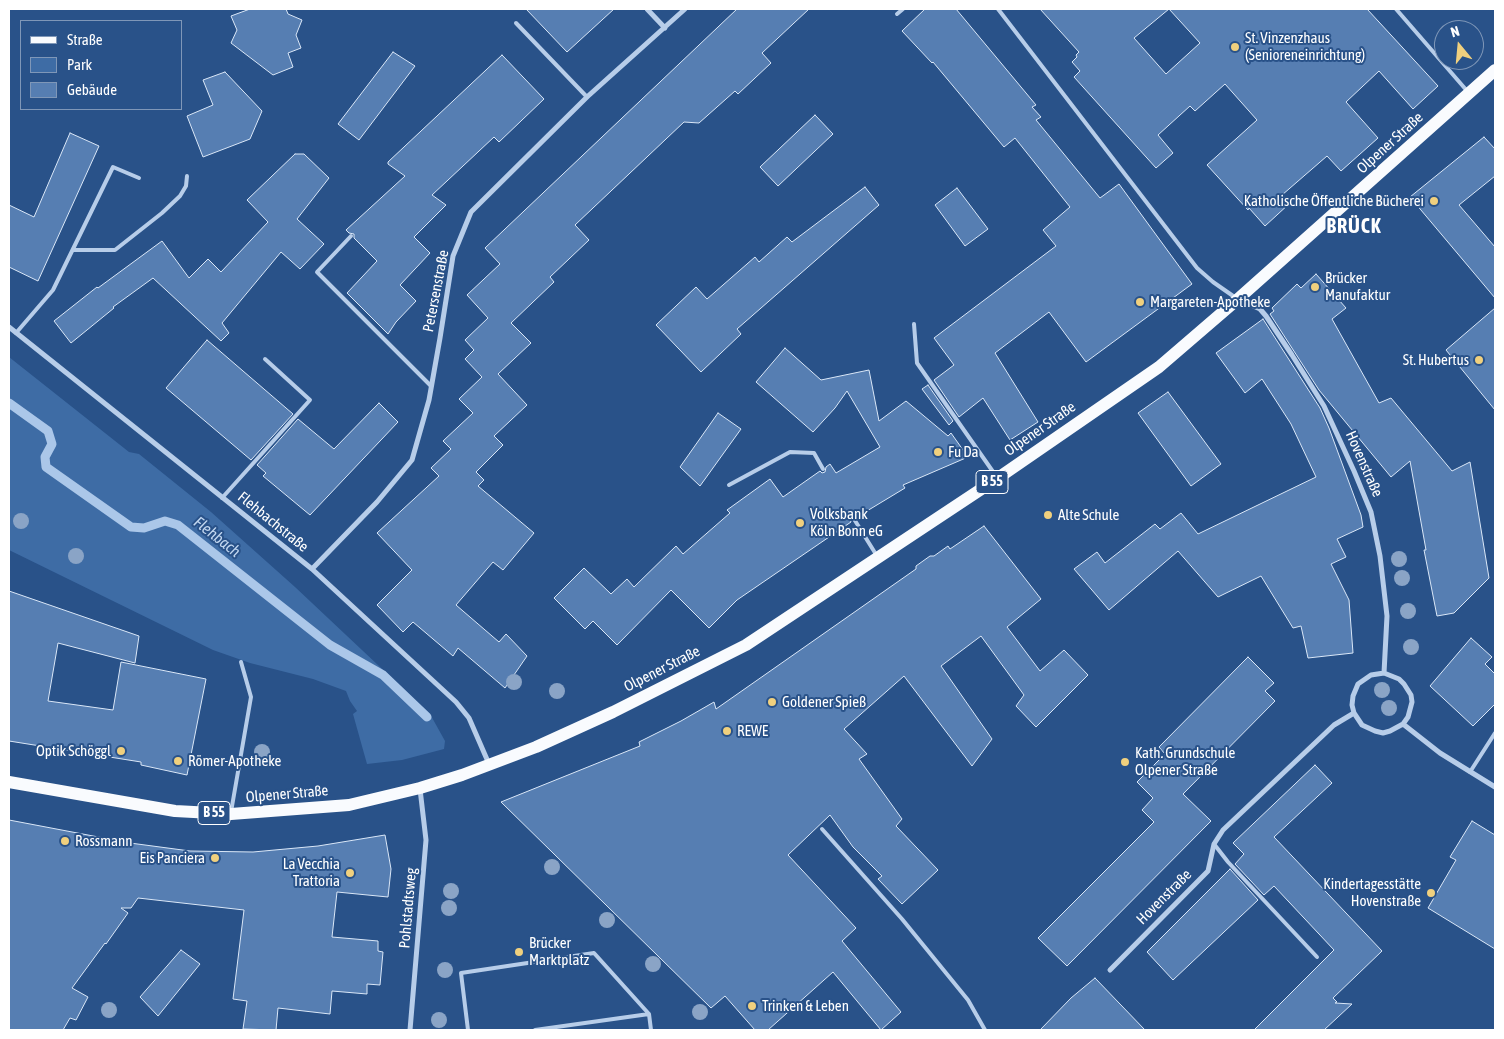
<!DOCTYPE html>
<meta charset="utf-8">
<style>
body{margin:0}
#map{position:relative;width:1504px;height:1039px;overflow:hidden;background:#295289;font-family:"Asap Condensed",sans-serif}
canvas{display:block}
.frame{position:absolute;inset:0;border:10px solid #fff;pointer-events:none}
.legend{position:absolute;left:20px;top:20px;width:162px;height:90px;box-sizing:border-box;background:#295289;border:1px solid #7f97b8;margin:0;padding:6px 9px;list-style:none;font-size:15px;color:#fff}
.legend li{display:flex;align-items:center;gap:10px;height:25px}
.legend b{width:25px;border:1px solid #7f97b8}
.north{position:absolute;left:1434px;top:20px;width:50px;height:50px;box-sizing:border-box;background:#295289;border:1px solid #7f97b8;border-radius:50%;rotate:343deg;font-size:14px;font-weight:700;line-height:20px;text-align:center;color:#fff}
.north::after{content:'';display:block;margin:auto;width:18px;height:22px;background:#f0d07e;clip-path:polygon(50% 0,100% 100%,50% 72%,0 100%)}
</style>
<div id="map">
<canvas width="1504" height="1039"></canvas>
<div class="frame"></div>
<ul class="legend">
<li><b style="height:6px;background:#f9fbfe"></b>Straße</li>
<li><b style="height:14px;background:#3e6ca5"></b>Park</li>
<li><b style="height:14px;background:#567eb2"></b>Gebäude</li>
</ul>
<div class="north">N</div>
</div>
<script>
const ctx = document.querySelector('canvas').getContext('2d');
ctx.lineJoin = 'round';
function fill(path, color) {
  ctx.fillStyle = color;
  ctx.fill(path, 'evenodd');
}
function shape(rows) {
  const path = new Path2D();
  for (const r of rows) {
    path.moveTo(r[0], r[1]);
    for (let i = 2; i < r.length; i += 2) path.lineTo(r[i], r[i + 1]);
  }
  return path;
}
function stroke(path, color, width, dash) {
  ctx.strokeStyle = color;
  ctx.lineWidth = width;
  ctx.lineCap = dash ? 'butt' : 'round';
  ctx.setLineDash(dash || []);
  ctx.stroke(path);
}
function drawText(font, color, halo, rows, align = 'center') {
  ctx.font = font + ' "Asap Condensed",sans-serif';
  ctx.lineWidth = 4;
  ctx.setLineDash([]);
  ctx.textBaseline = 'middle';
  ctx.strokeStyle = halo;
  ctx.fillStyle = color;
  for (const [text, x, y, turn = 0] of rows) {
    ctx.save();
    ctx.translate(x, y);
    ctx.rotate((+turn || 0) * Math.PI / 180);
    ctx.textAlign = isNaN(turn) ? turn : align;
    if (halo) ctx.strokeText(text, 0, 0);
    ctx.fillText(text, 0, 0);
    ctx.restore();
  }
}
const green = shape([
 [9,357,129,452,139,454,211,512,295,587,430,714,445,741,444,749,402,760,367,764,353,714,357,711,350,701,346,691,313,679,250,663,213,650,9,550]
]);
const stream = shape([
 [9,403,48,431,52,444,45,457,46,467,131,527,144,528,165,521,178,525,330,645,383,675,427,717]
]);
const building = shape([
 [250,9,286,9,288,14,302,20,296,35,301,48,288,53,293,67,273,75,231,43,237,30,231,16,250,9],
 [526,9,614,9,567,52,526,9],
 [737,9,809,9,762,53,771,63,738,94,735,91,699,123,684,122,575,225,589,240,550,277,554,282,511,323,531,343,498,374,527,405,494,436,503,445,476,472,484,480,478,486,534,533,503,570,493,562,456,605,499,642,506,634,527,656,505,688,458,648,453,656,413,622,403,632,377,605,412,570,377,533,439,476,431,468,451,449,443,441,473,413,459,399,482,377,465,359,474,350,465,340,488,318,467,295,500,264,485,248,737,9],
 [925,9,956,9,1036,105,1032,107,1041,117,1036,120,1100,198,1119,184,1192,284,1086,362,1049,312,995,353,1038,422,1010,440,983,398,959,417,934,380,954,365,934,338,1056,246,1043,230,1070,207,1015,138,1004,147,933,62,932,63,902,31,925,9],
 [1040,9,1367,9,1438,86,1413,109,1379,71,1346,102,1378,138,1341,171,1327,156,1282,195,1290,203,1265,226,1249,208,1248,210,1207,165,1257,120,1225,84,1195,111,1190,106,1158,135,1173,153,1156,168,1074,77,1080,71,1072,62,1077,57,1076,55,1079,52,1040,9],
 [1169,9,1200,43,1166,74,1134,38,1169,9],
 [393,52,415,66,359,140,338,124,393,52],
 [502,55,544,99,499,142,494,137,432,195,446,205,414,237,430,253,400,285,416,301,396,322,388,334,347,293,377,261,354,238,354,234,349,233,346,230,405,176,388,164,388,162,502,55],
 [225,72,262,111,250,139,203,157,187,116,213,105,203,80,225,72],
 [815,115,833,134,778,186,760,167,815,115],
 [70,133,99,146,38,281,9,267,9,205,34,217,70,133],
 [1484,137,1495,149,1495,176,1459,205,1495,247,1495,298,1410,197,1484,137],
 [295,154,304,154,329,178,297,219,324,244,300,269,281,252,222,323,229,333,221,341,153,278,113,307,114,308,71,343,54,321,97,287,98,288,162,241,189,278,208,259,221,272,268,222,247,200,295,154],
 [865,187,879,205,737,329,741,334,701,372,656,325,696,287,707,299,755,257,759,262,787,237,792,242,865,187],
 [957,188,988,229,965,246,935,205,957,188],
 [1316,274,1346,308,1332,319,1379,403,1391,398,1452,471,1470,462,1489,578,1454,613,1437,616,1424,550,1426,550,1410,461,1391,477,1319,390,1270,314,1274,311,1272,308,1297,284,1301,288,1316,274],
 [1495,308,1495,410,1446,350,1495,308],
 [1263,319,1320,408,1329,428,1361,515,1363,527,1337,539,1346,557,1331,564,1349,600,1353,653,1308,658,1301,626,1293,628,1261,576,1218,597,1178,551,1109,610,1074,569,1097,552,1105,563,1155,524,1160,529,1181,513,1198,534,1316,477,1291,424,1262,379,1245,393,1216,353,1263,319],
 [207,340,293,414,251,460,166,388,207,340],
 [785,348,821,380,869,370,879,421,906,401,948,436,951,433,968,457,903,485,905,488,857,517,854,515,852,516,850,519,851,522,737,600,709,628,671,590,617,645,593,621,585,629,554,598,584,568,611,594,627,579,634,587,676,546,683,554,730,513,727,510,770,479,783,497,820,471,822,473,825,472,826,467,830,464,836,473,880,447,847,391,835,408,813,432,756,382,785,348],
 [928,385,953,421,949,425,922,389,928,385],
 [1168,392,1221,464,1191,486,1138,413,1168,392],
 [379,403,398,422,310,515,263,476,266,473,257,465,298,419,334,449,379,403],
 [718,413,741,429,700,486,680,467,718,413],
 [984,526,1041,599,1007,627,1040,671,1064,650,1088,675,1036,727,1016,706,1024,695,981,636,941,666,992,739,972,766,904,676,844,729,867,754,859,759,902,819,896,826,938,870,902,904,878,879,882,876,853,847,830,815,788,855,856,928,842,941,901,1012,881,1030,833,972,768,1030,755,1030,725,996,711,1008,501,802,640,746,639,742,681,721,714,702,716,709,916,569,916,566,930,556,934,556,948,546,950,549,984,526],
 [9,591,139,636,135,663,58,643,48,701,113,710,121,662,206,679,187,775,141,765,141,762,9,741,9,591],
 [1471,638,1492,657,1485,664,1495,674,1495,704,1473,726,1430,686,1471,638],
 [1248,657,1274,683,1265,691,1275,701,1183,794,1211,821,1067,966,1038,938,1154,822,1142,810,1153,798,1137,782,1165,754,1159,747,1248,657],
 [1315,765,1332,783,1274,837,1382,951,1333,998,1337,1002,1335,1003,1352,1004,1324,1030,1254,1030,1334,950,1274,886,1264,895,1235,864,1244,854,1233,843,1315,765],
 [9,820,130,843,190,851,253,852,318,846,385,835,391,869,388,897,337,892,332,937,378,941,378,951,383,952,380,985,367,984,367,994,332,991,330,1014,278,1008,276,1030,243,1029,247,1001,233,999,244,910,138,898,131,908,121,908,128,913,106,944,105,943,72,988,88,997,76,1020,70,1018,63,1030,9,1030,9,820],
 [1472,821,1495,835,1495,949,1428,908,1456,860,1450,857,1472,821],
 [1230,869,1258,900,1173,980,1147,952,1230,869],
 [181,950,200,964,158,1016,140,997,181,950],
 [1095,978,1145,1030,1040,1030,1071,998,1095,978]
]);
const lane = shape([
 [998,9,1197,268,1213,282,1236,298],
 [1396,9,1468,92],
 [897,14,903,9],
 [516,23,587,97],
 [351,236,317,272,431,386],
 [73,250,115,250,162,213,180,196,186,186,187,176],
 [914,324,917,363,996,476],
 [16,333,53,290,113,167,139,178],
 [729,485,790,452,814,453,823,469],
 [222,498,310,400,265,359],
 [854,519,877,556],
 [1470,772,1495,733],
 [231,812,251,697,241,662],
 [822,829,902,919,968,1000,985,1030],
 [1214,844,1228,862,1317,957],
 [468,1030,461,973,594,953,649,1014,651,1030],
 [535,1030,649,1014]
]);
const street = shape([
 [647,9,665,28],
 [1238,299,1260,309,1266,316,1292,355,1324,406,1354,471,1371,512,1380,556,1387,616,1384,673,1371,675,1358,684,1353,696,1352,705,1354,713,1362,725,1375,731,1383,733,1390,731,1403,724,1408,717,1412,702,1411,695,1404,684,1399,679,1384,673],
 [9,327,312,569,456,702,469,718,489,764],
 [312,569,377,502,412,460,429,400,440,338,453,256,471,212,587,97,685,9],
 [1403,724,1440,753,1495,787],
 [1110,970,1208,871,1214,844,1223,830,1334,725,1354,713],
 [410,1030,426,840,420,789]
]);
const primary = shape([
 [9,782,175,811,231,814,349,805,420,788,462,775,536,747,613,712,746,645,998,478,1159,367,1238,299,1495,70]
]);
const trees = [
 [21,521],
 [76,556],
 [1399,559],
 [1402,578],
 [1408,611],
 [1411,647],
 [514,682],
 [1382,690],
 [557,691],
 [1389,708],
 [262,752],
 [552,867],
 [451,891],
 [449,908],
 [607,920],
 [653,964],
 [445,970],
 [109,1010],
 [700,1012],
 [439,1020]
];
const markers = [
 [1235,47,5,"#f0d07e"],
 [1434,201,5,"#f0d07e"],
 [1315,287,5,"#f0d07e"],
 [1140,302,5,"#f0d07e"],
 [1479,360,5,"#f0d07e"],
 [938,452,5,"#f0d07e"],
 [1048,515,5,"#f0d07e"],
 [800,523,5,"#f0d07e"],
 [772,702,5,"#f0d07e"],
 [727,731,5,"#f0d07e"],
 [121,751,5,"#f0d07e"],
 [178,761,5,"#f0d07e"],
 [1125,762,5,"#f0d07e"],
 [65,841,5,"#f0d07e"],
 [215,858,5,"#f0d07e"],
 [350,873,5,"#f0d07e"],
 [1431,893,5,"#f0d07e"],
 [519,952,5,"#f0d07e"],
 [752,1006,5,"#f0d07e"]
];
const shields = [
 [992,482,32],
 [214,813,32]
];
const shieldNames = [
 ["B 55",992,482],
 ["B 55",214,813]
];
const poiNames = [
 ["St. Vinzenzhaus",1245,38],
 ["(Senioreneinrichtung)",1245,55],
 ["Katholische Öffentliche Bücherei",1424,201,"right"],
 ["Brücker",1325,278],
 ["Manufaktur",1325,295],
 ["Margareten-Apotheke",1150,302],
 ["St. Hubertus",1469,360,"right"],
 ["Fu Da",948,452],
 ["Volksbank",810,514],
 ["Köln Bonn eG",810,531],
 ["Alte Schule",1058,515],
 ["Goldener Spieß",782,702],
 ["REWE",737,731],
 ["Optik Schöggl",111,751,"right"],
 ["Kath. Grundschule",1135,753],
 ["Olpener Straße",1135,770],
 ["Römer-Apotheke",188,761],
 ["Rossmann",75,841],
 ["Eis Panciera",205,858,"right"],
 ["La Vecchia",340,864,"right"],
 ["Trattoria",340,881,"right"],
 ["Kindertagesstätte",1421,884,"right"],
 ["Hovenstraße",1421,901,"right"],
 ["Brücker",529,943],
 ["Marktplatz",529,960],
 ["Trinken & Leben",762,1006]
];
const streetNames = [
 ["Olpener Straße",1390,143,-42],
 ["Petersenstraße",436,291,-79],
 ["Olpener Straße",1040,429,-35],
 ["Hovenstraße",1364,464,66],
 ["Flehbachstraße",273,522,39],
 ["Olpener Straße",662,669,-27],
 ["Olpener Straße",287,794,-5],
 ["Hovenstraße",1164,897,-45],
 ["Pohlstadtsweg",408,908,-85]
];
const waterNames = [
 ["Flehbach",217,537,38]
];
const districtNames = [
 ["BRÜCK",1354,227]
];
fill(green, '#3e6ca5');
stroke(stream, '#abc7e9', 9);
fill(building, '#567eb2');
stroke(building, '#dae7f7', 1);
stroke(lane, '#b7cde9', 4);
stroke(street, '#b7cde9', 5);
stroke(primary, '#f9fbfe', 12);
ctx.fillStyle = '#8aa4c6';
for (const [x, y] of trees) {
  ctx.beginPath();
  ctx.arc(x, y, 8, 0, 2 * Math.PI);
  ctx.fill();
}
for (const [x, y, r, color] of markers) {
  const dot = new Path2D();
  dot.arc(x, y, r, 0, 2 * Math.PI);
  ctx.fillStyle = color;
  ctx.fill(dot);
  stroke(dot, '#295289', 2);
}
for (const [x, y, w] of shields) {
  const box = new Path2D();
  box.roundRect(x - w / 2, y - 11.5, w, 23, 4);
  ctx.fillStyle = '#295289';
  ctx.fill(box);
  stroke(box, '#fff', 1);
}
drawText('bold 14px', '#fff', null, shieldNames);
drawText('15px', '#fff', '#295289', poiNames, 'left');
drawText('15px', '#fff', '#295289', streetNames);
drawText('italic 16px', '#c2d7f0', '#295289', waterNames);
ctx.letterSpacing = '1px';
drawText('bold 20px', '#fff', '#295289', districtNames);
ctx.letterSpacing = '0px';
</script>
